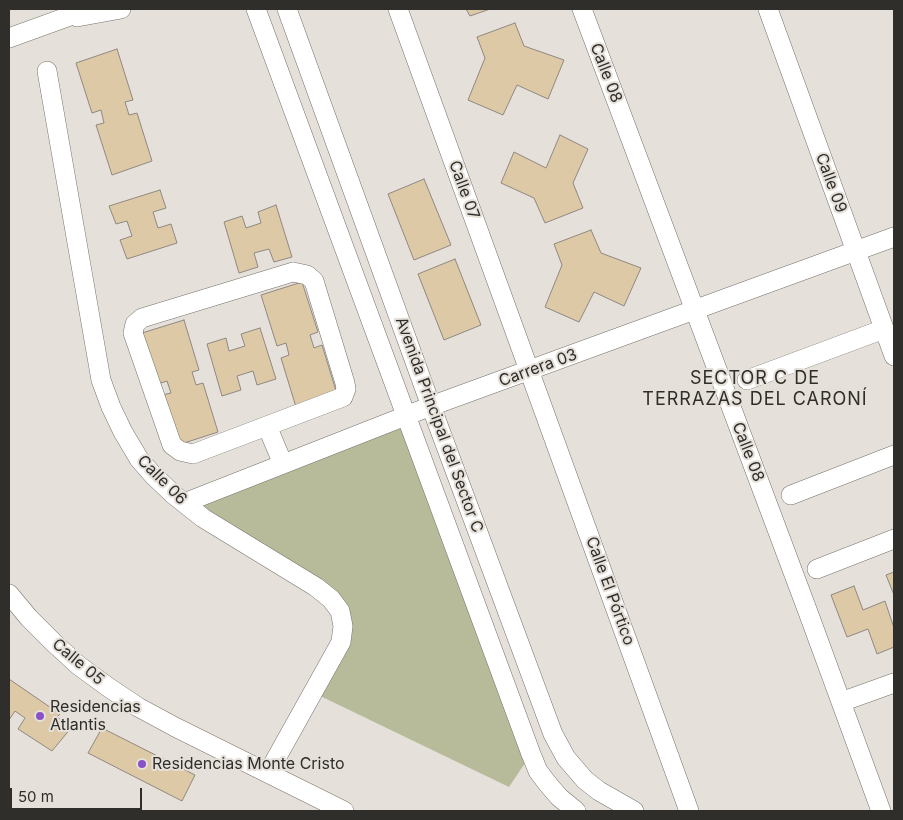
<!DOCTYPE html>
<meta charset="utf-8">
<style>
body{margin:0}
#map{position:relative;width:903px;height:820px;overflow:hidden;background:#e5e0d9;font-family:Inter,sans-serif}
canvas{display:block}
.frame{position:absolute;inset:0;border:10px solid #302e2b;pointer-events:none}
.scale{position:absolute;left:10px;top:788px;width:132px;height:22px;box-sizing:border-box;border:2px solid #302e2b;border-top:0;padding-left:6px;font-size:15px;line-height:18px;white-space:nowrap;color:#302e2b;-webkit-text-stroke:4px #e5e0d9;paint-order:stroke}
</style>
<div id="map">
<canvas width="903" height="820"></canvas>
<div class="frame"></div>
<div class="scale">50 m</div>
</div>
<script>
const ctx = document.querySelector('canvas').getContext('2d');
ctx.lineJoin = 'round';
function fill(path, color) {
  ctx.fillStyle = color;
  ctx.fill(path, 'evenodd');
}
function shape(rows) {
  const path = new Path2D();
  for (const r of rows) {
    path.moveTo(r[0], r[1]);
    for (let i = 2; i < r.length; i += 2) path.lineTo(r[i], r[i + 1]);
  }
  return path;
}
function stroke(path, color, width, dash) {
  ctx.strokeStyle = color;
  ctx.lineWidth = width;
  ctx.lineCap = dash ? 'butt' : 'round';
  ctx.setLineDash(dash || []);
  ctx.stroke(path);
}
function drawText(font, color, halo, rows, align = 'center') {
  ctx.font = font + ' Inter,sans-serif';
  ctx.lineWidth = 4;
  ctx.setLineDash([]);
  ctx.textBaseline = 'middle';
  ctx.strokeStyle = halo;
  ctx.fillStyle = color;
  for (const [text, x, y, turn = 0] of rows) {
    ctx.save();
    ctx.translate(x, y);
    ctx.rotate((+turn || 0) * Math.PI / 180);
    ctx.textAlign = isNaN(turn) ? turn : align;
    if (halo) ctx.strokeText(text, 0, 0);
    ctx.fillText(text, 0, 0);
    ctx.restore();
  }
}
const green = shape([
 [406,416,531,754,509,787,314,693,334,658,340,611,184,503]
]);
const building = shape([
 [466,9,490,9,470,16,466,9],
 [515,23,524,46,564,60,548,99,517,85,503,115,468,100,485,58,477,37,515,23],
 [117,49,133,100,125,102,129,115,137,113,152,161,112,175,96,125,104,123,101,110,92,113,76,63,117,49],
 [560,135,588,149,573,183,583,208,545,223,534,198,501,183,514,152,546,168,560,135],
 [424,179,451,245,414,260,388,194,424,179],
 [160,190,166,208,153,212,158,228,171,224,177,243,127,259,120,240,132,236,127,221,116,224,109,206,160,190],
 [276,205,292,257,274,262,269,249,254,253,258,267,239,273,224,222,242,216,246,228,261,223,258,212,276,205],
 [591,230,601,253,641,268,624,306,594,292,579,322,545,307,562,265,554,244,591,230],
 [455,259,481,325,444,340,418,274,455,259],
 [302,282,318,332,310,335,314,348,322,345,337,394,296,407,281,358,289,355,286,343,277,346,261,295,302,282],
 [184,320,199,370,192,372,196,385,203,383,218,432,178,445,162,395,171,393,167,381,158,384,142,333,184,320],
 [260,328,276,379,257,385,253,371,237,376,241,390,222,396,207,344,226,338,229,351,245,346,241,334,260,328],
 [894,572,894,595,886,575,894,572],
 [854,586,863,610,885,601,894,628,894,647,877,654,868,629,847,637,831,595,854,586],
 [9,679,60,714,57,717,71,728,52,751,18,729,25,718,15,711,9,720,9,679],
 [102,728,195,775,182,801,88,753,102,728]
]);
const minor = shape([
 [256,9,531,754,538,771,547,783,559,797,576,811],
 [287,9,431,406,553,734,566,758,585,780,599,791,634,811],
 [398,9,689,811],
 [582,9,808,612,881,811],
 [768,9,894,356],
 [77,17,121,9],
 [9,38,89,9],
 [47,71,101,380,111,407,123,432,139,459,153,475,174,495,203,518,316,587,331,599,340,611,343,626,341,642,268,773],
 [293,272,307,275,314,281,345,383,346,389,343,397,193,454,180,451,172,445,133,333,135,324,142,318,293,272],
 [747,380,884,329],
 [267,426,283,464],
 [791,495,894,455],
 [184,503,431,406,894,237],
 [817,569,894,539],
 [9,594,29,618,54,643,78,665,108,687,138,707,175,727,344,811],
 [841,702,894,683]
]);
const markers = [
 [40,716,5,"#8a52c9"],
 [142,764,5,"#8a52c9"]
];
const streetNames = [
 ["Calle 08",606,73,69],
 ["Calle 09",831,183,70],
 ["Calle 07",464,190,70],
 ["Carrera 03",538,368,-20],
 ["Avenida Principal del Sector C",439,425,70],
 ["Calle 08",748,452,69],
 ["Calle 06",162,480,45],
 ["Calle El Pórtico",610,591,70],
 ["Calle 05",78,662,40]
];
const poiNames = [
 ["Residencias",50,707],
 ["Atlantis",50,725],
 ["Residencias Monte Cristo",152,764]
];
const neighbourhoodNames = [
 ["SECTOR C DE",755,379],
 ["TERRAZAS DEL CARONÍ",755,400]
];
fill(green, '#b8bb9a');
fill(building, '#dec9a7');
stroke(building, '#8d8882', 1);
stroke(minor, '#77736c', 20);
stroke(minor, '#fff', 19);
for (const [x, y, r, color] of markers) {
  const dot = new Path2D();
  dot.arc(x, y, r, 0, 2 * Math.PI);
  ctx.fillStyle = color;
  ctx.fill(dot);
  stroke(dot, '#e5e0d9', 2);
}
drawText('16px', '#302e2b', '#e5e0d9', streetNames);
drawText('16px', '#302e2b', '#e5e0d9', poiNames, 'left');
ctx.letterSpacing = '1px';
drawText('18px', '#302e2b', '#e5e0d9', neighbourhoodNames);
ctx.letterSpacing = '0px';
</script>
